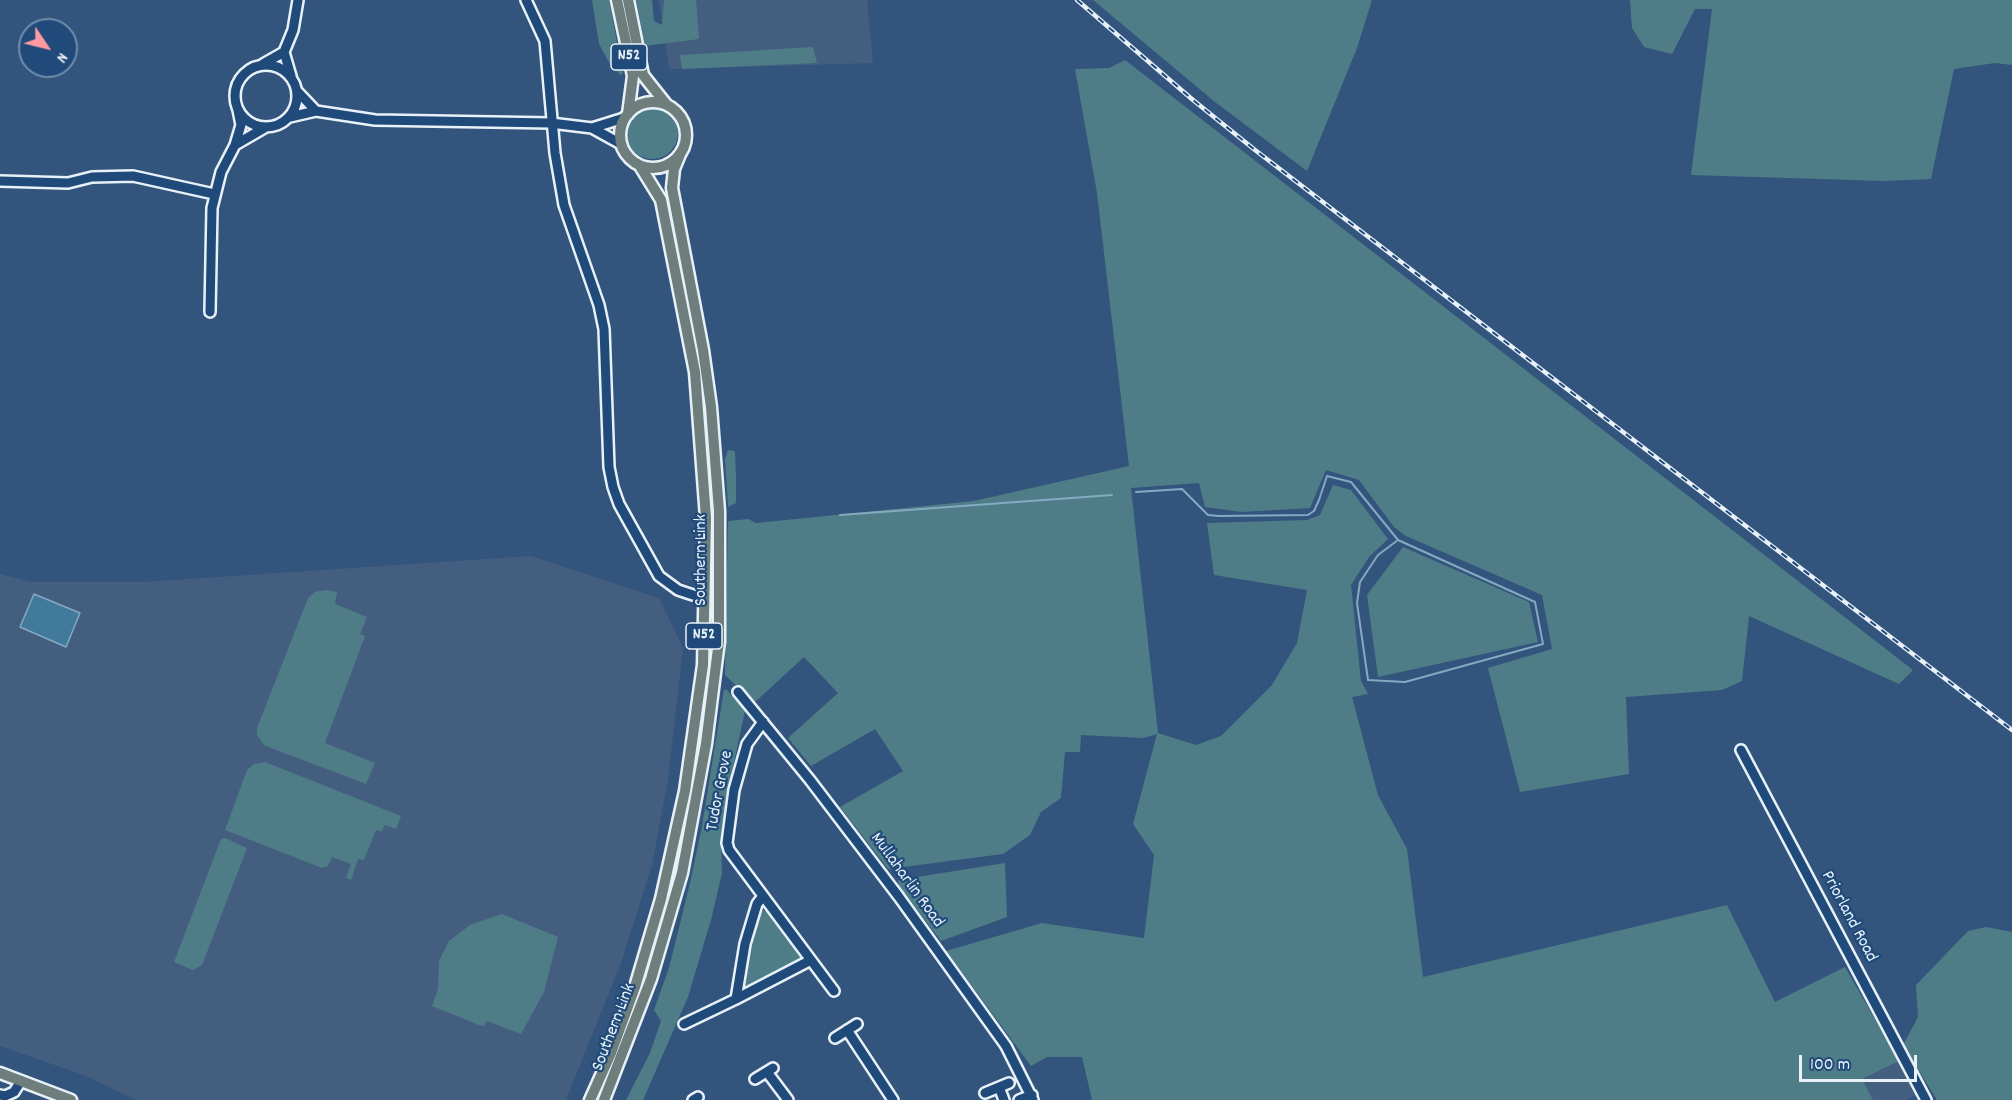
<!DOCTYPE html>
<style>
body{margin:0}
#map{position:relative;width:2012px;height:1100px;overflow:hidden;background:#33547c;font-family:Dekko,sans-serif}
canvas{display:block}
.north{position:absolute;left:18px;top:18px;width:60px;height:60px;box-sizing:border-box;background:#1f4a7a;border:2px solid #6f8dac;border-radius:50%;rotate:125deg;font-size:16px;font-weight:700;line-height:24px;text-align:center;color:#e8f1f8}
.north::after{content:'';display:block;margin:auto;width:21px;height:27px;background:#ff9aa2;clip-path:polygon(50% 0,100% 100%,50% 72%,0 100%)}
.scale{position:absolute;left:1799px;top:1055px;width:118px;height:27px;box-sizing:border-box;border:3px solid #e8f1f8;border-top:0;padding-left:8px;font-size:18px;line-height:21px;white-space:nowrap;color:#e8f1f8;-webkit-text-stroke:4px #1f4a7a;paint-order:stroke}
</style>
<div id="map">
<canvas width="2012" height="1100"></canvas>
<div class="north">N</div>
<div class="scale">100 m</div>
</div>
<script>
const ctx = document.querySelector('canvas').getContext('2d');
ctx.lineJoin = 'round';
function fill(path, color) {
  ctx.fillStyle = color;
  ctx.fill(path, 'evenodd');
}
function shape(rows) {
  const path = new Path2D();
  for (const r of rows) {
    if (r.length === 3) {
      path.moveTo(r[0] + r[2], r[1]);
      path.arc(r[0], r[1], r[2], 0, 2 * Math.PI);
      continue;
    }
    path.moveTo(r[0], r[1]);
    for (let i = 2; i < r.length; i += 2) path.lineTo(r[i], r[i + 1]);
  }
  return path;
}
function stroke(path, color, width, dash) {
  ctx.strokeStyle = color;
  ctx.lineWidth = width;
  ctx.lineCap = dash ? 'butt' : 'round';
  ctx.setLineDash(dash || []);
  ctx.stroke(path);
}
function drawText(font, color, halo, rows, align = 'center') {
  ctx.font = font + ' Dekko,sans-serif';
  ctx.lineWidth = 4.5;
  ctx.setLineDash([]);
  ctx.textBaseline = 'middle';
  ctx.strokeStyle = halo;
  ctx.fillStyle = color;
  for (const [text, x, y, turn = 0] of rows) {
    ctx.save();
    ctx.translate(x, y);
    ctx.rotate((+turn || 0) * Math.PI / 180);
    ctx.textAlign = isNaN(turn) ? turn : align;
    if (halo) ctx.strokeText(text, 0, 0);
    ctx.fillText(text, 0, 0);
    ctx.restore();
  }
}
const built = shape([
 [659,0,867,0,873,63,669,69],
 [531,556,659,598,683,648,668,780,652,865,621,963,566,1100,136,1100,86,1076,0,1046,0,574,32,582,144,582],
 [1899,1061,1918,1094,1906,1100,1873,1100,1861,1079]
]);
const green = shape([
 [592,0,609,0,623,73,621,75,611,66,599,44],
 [636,0,652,0,654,21,662,25,664,0,696,0,699,39,645,46],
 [1093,0,1372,0,1357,48,1307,171,1215,102],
 [1630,0,2012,0,2012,65,1995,63,1954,69,1931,179,1884,181,1691,175,1712,9,1695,9,1672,54,1644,47,1632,28],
 [813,47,817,63,682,69,680,55],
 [1125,60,1913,670,1899,684,1749,616,1742,681,1722,690,1626,697,1629,774,1520,792,1488,668,1552,649,1542,595,1406,536,1394,527,1359,480,1326,470,1310,508,1242,512,1205,507,1199,483,1131,488,1158,733,1196,745,1221,736,1272,685,1297,643,1307,590,1214,575,1207,523,1307,520,1320,515,1333,485,1351,490,1388,539,1369,557,1351,585,1361,681,1368,694,1352,697,1378,795,1407,849,1423,977,1727,905,1775,1002,1845,967,1899,1061,1862,1079,1873,1100,1092,1100,1082,1057,1047,1057,1031,1066,946,951,1042,923,1144,938,1154,855,1133,824,1157,734,1143,738,1081,735,1080,752,1065,752,1061,798,1041,812,1030,835,1003,854,888,869,840,807,903,771,875,729,811,766,788,738,838,693,804,657,754,703,725,675,728,521,748,519,756,523,974,501,1129,466,1097,193,1075,69,1109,68],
 [652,133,26],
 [728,450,735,451,736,477,736,503,728,507,725,459],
 [1403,547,1529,602,1538,642,1378,677,1367,595],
 [326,590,337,592,335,604,367,617,360,634,365,636,325,743,375,763,366,784,271,748,264,745,257,735,257,728,308,598,315,592],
 [726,689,745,711,727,794,721,841,722,873,711,920,688,997,643,1100,626,1100,650,1053,661,1021,654,1010,669,968,690,883,702,826,724,690],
 [265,762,401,816,396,829,385,825,382,831,376,830,364,860,358,859,351,880,346,878,351,864,332,857,328,866,322,868,225,830,247,770,254,764],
 [225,838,247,848,202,965,193,970,174,962,221,839],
 [1005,863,1007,917,941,941,899,886,898,880],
 [762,911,769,911,803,955,802,960,749,988,744,985,741,979,758,914],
 [502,914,558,937,544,992,521,1034,487,1021,484,1026,479,1025,432,1006,438,989,439,961,449,941,470,925],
 [1986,927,2012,932,2012,1100,1937,1100,1903,1045,1918,1017,1916,985,1968,931]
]);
const water = shape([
 [34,594,80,613,66,647,20,627,34,594]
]);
const stream = shape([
 [1136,492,1182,489,1208,515,1219,516,1308,515,1314,511,1319,500,1327,476,1351,482,1398,540,1535,602,1543,644,1405,682,1368,680,1357,603,1360,582,1378,555,1398,540],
 [840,515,1112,495]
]);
const minor = shape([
 [526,0,545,41,555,153,564,205,599,305,604,329,609,467,613,487,619,504,659,576,678,590,693,595],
 [284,52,293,30,298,0],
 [263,64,284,52,291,76],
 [266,96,31],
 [297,91,316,111],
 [290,117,316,111,375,120,551,123,592,128,621,144],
 [592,128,624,118],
 [235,145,266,127],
 [0,181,68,183,92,177,133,176,214,194],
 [210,312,212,208,221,172,235,145,241,125,238,110],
 [738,692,810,780,899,897,1006,1046,1033,1100],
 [763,722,747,744,734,790,727,843,729,850,834,991],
 [1741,750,1926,1100],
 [763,896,757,904,745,944,736,999,811,960],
 [684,1024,736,999],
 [847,1030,893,1100],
 [835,1038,857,1024],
 [767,1072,788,1100],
 [755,1079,773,1068],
 [999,1087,1004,1100],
 [985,1093,1009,1083],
 [0,1095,5,1096,14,1092,21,1081],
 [693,1100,698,1097],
 [1019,1100,1032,1095]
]);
const major = shape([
 [617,0,633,76,628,114],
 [628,0,643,75,666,104],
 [653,135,33],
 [0,1073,71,1100],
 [590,1100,611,1053,635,987,661,899,685,791,703,665,706,518,695,372,661,200,640,166],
 [604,1100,651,979,682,873,706,744,719,641,719,511,711,407,703,350,672,188,674,169,681,152]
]);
const rail = shape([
 [1077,0,1193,100,1255,150,2012,730]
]);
const shields = [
 [629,57,36],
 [704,636,36]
];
const shieldNames = [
 ["N52",629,57],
 ["N52",704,636]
];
const streetNames = [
 ["Southern Link",703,560,-90],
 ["Tudor Grove",721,791,-79],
 ["Mullaharlin Road",906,881,54],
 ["Priorland Road",1848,917,62],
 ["Southern Link",615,1028,-69]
];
fill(built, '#445e80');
fill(green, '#4f7d87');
fill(water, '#427a9c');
stroke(water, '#84aac1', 1.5);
stroke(stream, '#84aac1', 2);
stroke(minor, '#e8f1f8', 14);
stroke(major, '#e8f1f8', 15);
stroke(minor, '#1f4a7a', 9);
stroke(major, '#6d7e7c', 10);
stroke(rail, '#e8f1f8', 4.5);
stroke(rail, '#1f4a7a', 2, [7]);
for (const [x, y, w] of shields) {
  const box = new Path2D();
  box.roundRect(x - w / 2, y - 13, w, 26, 4.5);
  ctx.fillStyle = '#1f4a7a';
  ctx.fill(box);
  stroke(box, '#e8f1f8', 1.5);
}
drawText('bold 16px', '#e8f1f8', null, shieldNames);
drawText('18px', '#e8f1f8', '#1f4a7a', streetNames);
</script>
